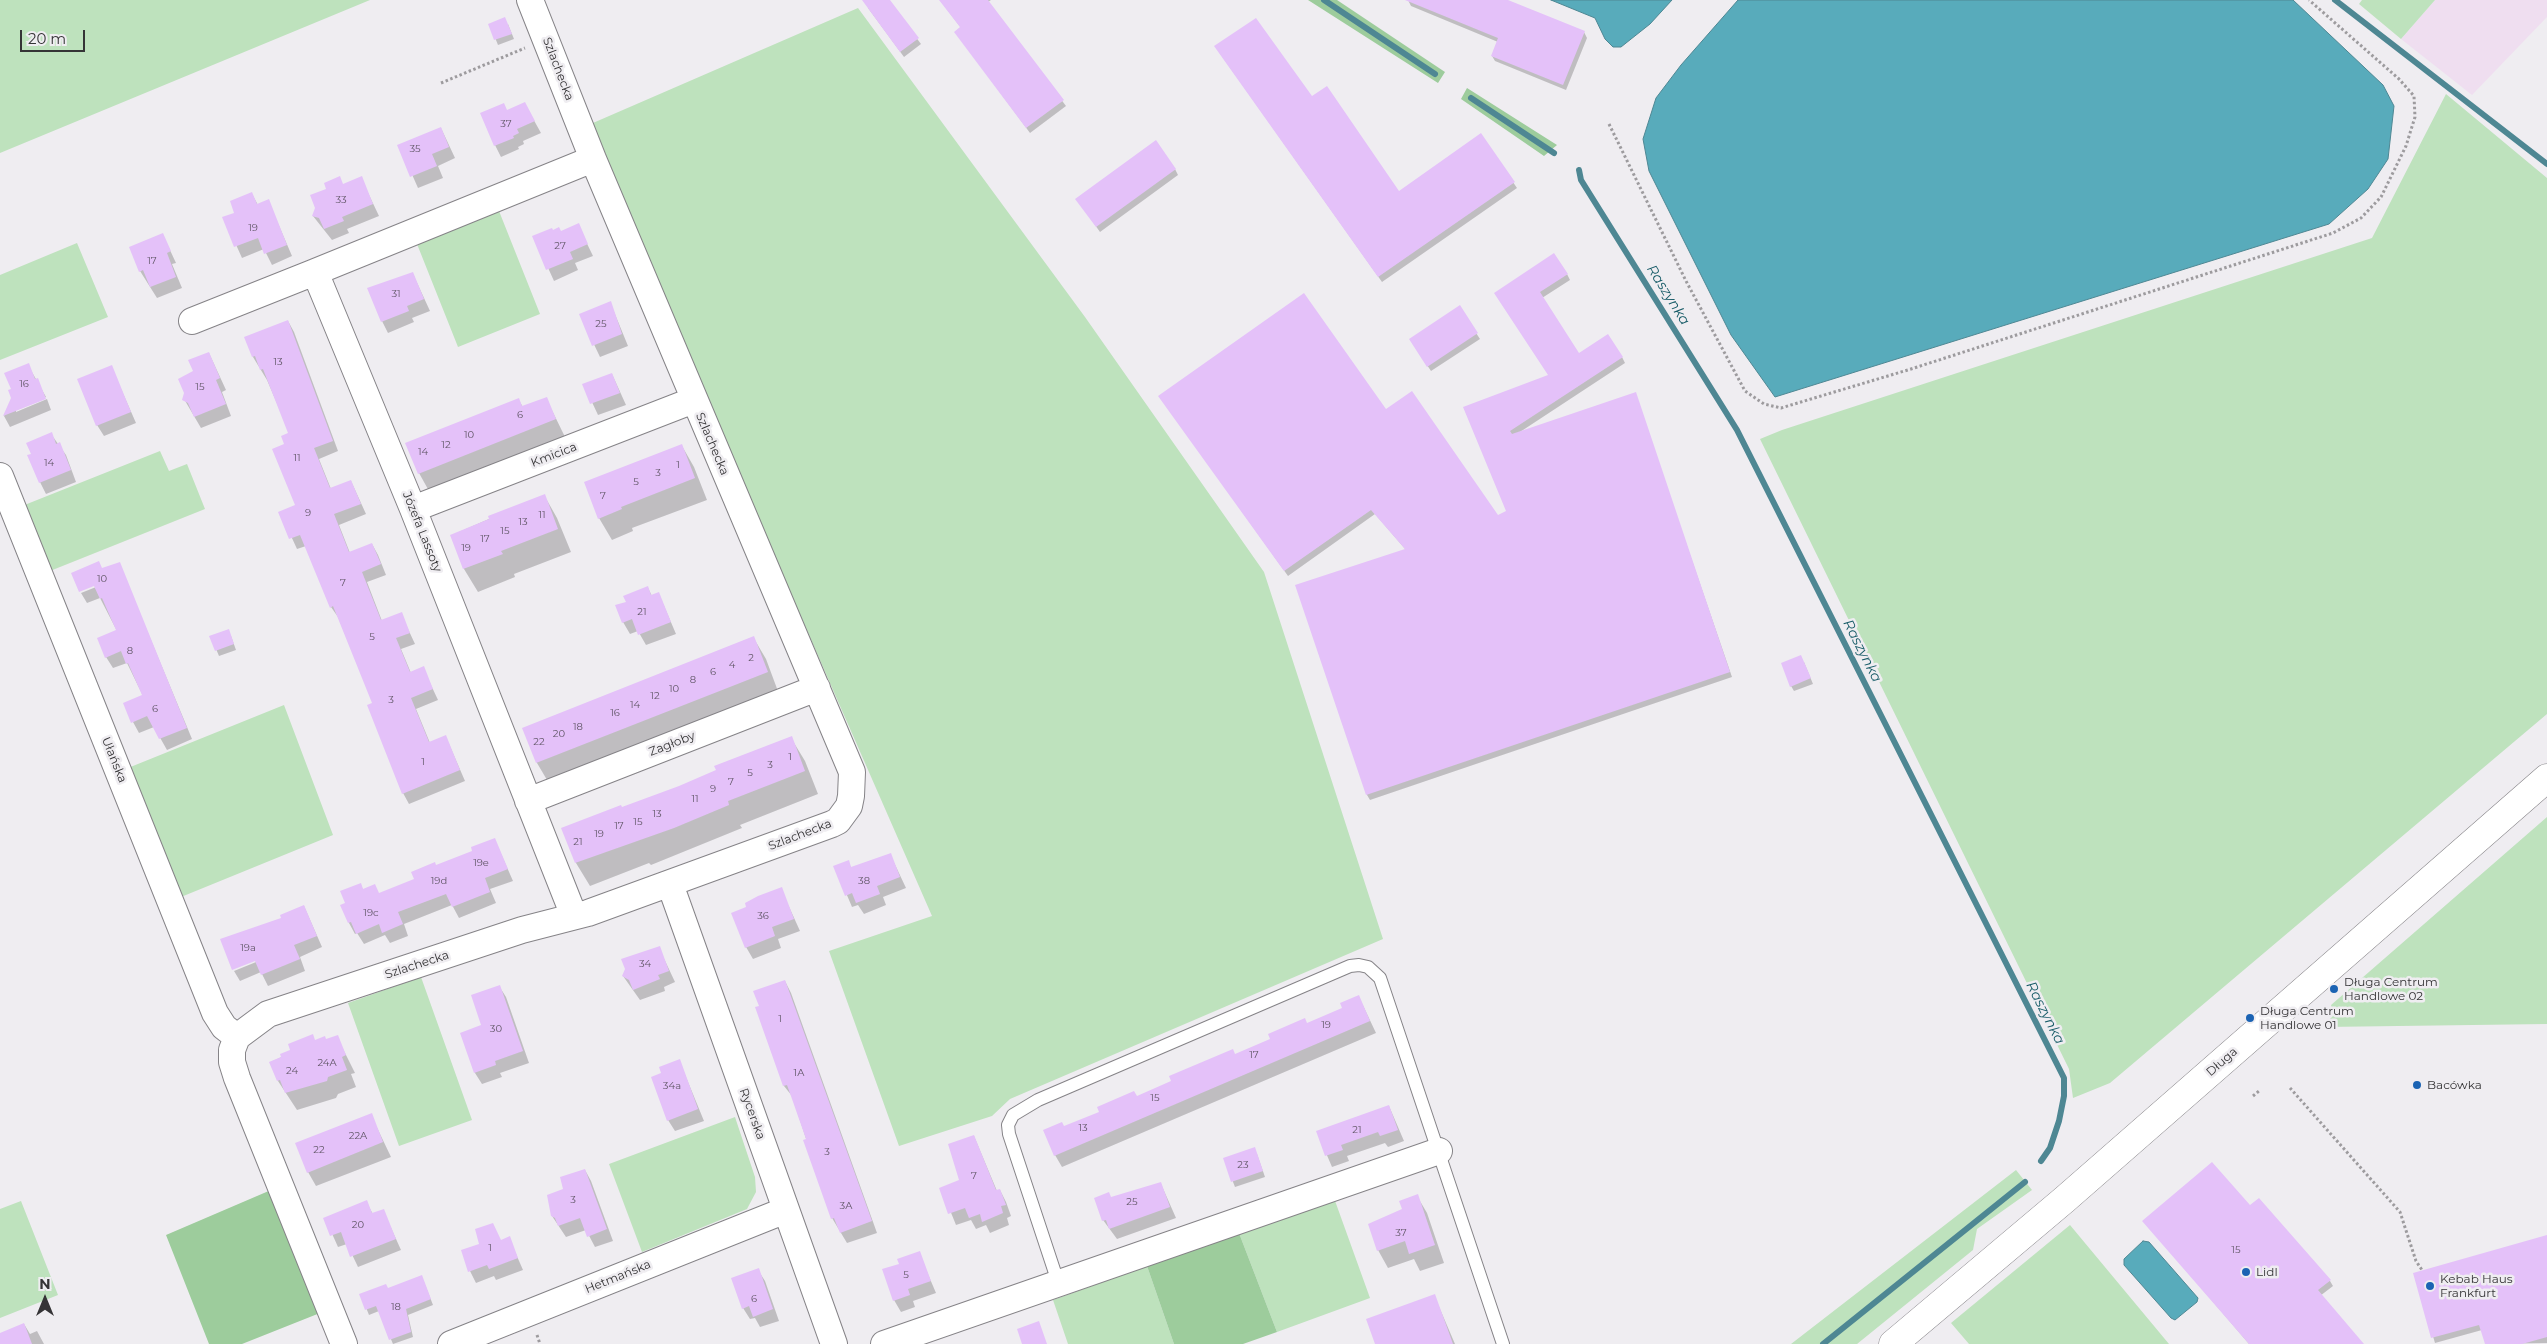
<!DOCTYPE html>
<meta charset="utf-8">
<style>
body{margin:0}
#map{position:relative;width:2547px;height:1344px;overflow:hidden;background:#efedf1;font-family:Montserrat,sans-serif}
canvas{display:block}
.north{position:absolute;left:20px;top:1274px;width:50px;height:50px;-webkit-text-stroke:4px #efedf1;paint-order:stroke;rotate:0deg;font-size:14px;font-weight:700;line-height:20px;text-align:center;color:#353436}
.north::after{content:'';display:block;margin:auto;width:18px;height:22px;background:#353436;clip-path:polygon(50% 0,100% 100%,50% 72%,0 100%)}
.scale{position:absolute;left:20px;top:30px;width:65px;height:22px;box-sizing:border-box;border:2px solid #353436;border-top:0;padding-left:6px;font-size:15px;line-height:18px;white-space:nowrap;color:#353436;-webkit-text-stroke:4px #efedf1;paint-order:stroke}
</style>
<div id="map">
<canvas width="2547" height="1344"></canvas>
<div class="north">N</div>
<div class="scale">20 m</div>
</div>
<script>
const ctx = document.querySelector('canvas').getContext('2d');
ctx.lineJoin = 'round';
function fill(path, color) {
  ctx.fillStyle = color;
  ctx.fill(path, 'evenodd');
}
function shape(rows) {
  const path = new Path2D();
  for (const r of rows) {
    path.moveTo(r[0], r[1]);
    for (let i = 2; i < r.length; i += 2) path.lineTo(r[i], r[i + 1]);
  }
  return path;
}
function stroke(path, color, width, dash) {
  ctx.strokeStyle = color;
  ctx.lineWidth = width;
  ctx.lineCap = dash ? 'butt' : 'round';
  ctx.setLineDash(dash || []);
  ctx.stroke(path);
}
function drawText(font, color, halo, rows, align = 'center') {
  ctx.font = font + ' Montserrat,sans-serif';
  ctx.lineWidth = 5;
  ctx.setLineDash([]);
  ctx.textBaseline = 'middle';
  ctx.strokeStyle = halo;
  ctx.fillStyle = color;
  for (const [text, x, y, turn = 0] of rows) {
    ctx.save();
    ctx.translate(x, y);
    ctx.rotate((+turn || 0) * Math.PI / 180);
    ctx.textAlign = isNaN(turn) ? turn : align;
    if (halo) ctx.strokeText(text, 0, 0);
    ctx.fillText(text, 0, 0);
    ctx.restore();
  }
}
const industrial = shape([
 [2435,0,2547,0,2547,17,2472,95,2401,39]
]);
const green = shape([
 [0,0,370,0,0,153],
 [2362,0,2435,0,2401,39,2359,4],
 [858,8,1085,317,1264,572,1383,939,1010,1099,992,1116,899,1146,829,951,932,916,586,126],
 [2446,94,2547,178,2547,714,2110,1083,2073,1098,2069,1069,1760,439,1782,430,2372,238],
 [499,211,540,314,458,347,417,244],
 [77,243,108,317,0,360,0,275],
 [160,451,169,471,187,464,205,509,50,571,22,506],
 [284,705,333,835,181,897,128,768],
 [2547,817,2547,1024,2324,1027,2334,1014,2331,1005],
 [421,977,472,1120,399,1146,348,1003],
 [735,1117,755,1177,756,1192,747,1209,642,1252,609,1164],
 [2016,1170,2032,1190,1977,1229,1973,1250,1857,1344,1791,1344],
 [1334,1198,1370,1298,1277,1332,1239,1233],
 [21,1201,58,1295,0,1318,0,1209],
 [2070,1225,2169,1344,1969,1344,1951,1323],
 [1147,1266,1174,1344,1068,1344,1053,1300]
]);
const forest = shape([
 [1308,0,1337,0,1445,72,1438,83],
 [1467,88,1557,145,1544,156,1461,99],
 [271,1190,320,1313,242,1344,209,1344,166,1235],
 [1239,1233,1277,1332,1243,1344,1174,1344,1147,1266]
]);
const water = shape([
 [1551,0,1672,0,1650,24,1621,47,1613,47,1605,39,1595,18,1551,0],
 [1738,0,2293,0,2383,85,2394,106,2388,159,2368,189,2329,224,1775,397,1731,335,1649,171,1643,139,1656,98,1681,65,1738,0],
 [2143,1241,2149,1242,2198,1298,2197,1302,2175,1320,2171,1318,2124,1265,2124,1259,2143,1241]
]);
const shadow = shape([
 [868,0,888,0,921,44,904,57,868,8],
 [940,0,991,0,988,2,1066,106,1030,133,959,37,961,28],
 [1408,0,1505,0,1584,32,1587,38,1566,90,1495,61,1492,56,1498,42,1411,6],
 [508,24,514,39,498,45,490,25],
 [1219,52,1399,192,1481,135,1517,188,1382,282],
 [507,111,531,115,541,133,523,141,524,144,518,147,519,149,501,157,495,145],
 [441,128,455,158,438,166,443,178,418,188,399,145],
 [1175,169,1178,175,1100,232,1080,204],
 [361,178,379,216,347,229,349,233,332,240,313,216,317,208,344,185],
 [252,194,258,205,268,200,292,256,272,265,264,249,242,258,224,218,236,213],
 [578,225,593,256,575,263,578,270,554,281,534,237,553,231,561,232],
 [163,235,176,263,172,264,182,288,157,298,140,271],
 [413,274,430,311,412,318,414,322,388,333,382,321],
 [1567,274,1570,280,1542,298,1579,355,1622,357,1625,363,1520,432,1635,394,1732,677,1370,800,1367,795,1406,550,1375,514,1288,576,1163,401,1386,410,1498,517,1508,511,1464,408,1550,376,1499,298],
 [610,302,628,346,600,357,580,315],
 [1459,307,1480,339,1431,371,1413,344],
 [288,321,294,332,338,451,319,459,331,489,351,481,366,514,339,525,350,553,372,544,378,555,386,575,367,582,382,621,401,614,415,644,401,649,411,673,423,668,438,700,416,709,430,743,446,737,465,781,409,804,403,793,373,703,338,617,331,607,306,546,297,549,280,512,296,506,286,445,290,434,267,380,253,357,245,338],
 [209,353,226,390,222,392,231,416,201,428,184,399,194,372],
 [28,365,46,397,16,409,16,412,47,399,51,410,10,427,4,416,12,398,12,389],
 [111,366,136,423,104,436,97,425],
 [612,374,626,405,598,415,584,385],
 [546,398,565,437,429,491,419,473,518,399,523,407],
 [51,434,66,455,76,482,46,494,40,482,32,455],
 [682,446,694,467,707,500,632,528,633,531,612,540,599,518],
 [544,495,557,518,571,552,514,574,515,577,478,592,464,569,452,535],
 [119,563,192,739,167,750,154,727,139,733,133,722,143,696,127,663,113,668,106,657,117,631,100,598,87,603,81,593,101,585,103,570],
 [648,588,652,596,659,594,676,634,646,645,638,631,630,634,623,622,627,602],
 [231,636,236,650,219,656,211,637],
 [753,637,766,659,779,694,550,785,537,763,524,729],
 [1804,662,1813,684,1794,691,1791,686],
 [791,738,805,761,818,794,740,825,742,828,651,865,649,863,590,886,576,863,563,829,679,787],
 [495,840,513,881,490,889,496,903,459,918,452,905,404,924,408,936,390,943,385,935,364,944,357,933,355,934,349,923,346,904,361,885,363,890,380,894,416,880,437,867,474,851],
 [890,854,906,888,883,897,886,905,864,914,858,905,852,907,835,867,848,862,852,869],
 [781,889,800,931,778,939,781,948,753,959,746,947,748,908],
 [304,906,322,947,300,957,305,971,268,986,261,972,240,981,234,971,261,960,283,919],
 [659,948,675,982,664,987,665,991,640,1000,623,976],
 [785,981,791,993,877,1233,847,1243,832,1218,792,1096,784,1086],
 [499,986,506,997,529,1063,500,1073,502,1077,482,1084,475,1073,461,1034,483,1026],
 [1359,997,1376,1033,1062,1167,1055,1155,1064,1128,1344,1009],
 [337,1037,355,1073,351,1074,356,1087,338,1094,336,1098,297,1110,278,1081,271,1062,315,1041,326,1041],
 [679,1060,704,1121,675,1131,668,1120,663,1074],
 [1389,1106,1404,1141,1388,1147,1385,1143,1347,1156,1349,1161,1332,1167,1317,1132],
 [371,1115,391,1157,316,1186,308,1172],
 [974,1136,997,1191,1000,1190,1006,1202,1011,1216,1007,1218,1009,1225,990,1233,986,1225,976,1229,971,1220,956,1225,941,1188,961,1181],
 [1257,1154,1265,1177,1235,1187,1224,1159],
 [585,1170,591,1181,613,1241,595,1247,586,1230,566,1237,552,1216,565,1190],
 [1161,1184,1176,1218,1117,1239,1103,1220,1112,1199],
 [1417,1196,1427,1213,1444,1263,1420,1271,1414,1259,1388,1268,1378,1250,1403,1210],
 [366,1202,373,1214,383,1210,401,1250,358,1267,347,1244,338,1247,325,1218],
 [2250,1207,2330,1281,2333,1286,2320,1296,2359,1344,2249,1344,2144,1221],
 [2547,1236,2547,1343,2486,1344,2482,1330,2435,1343,2414,1274],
 [509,1238,523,1270,496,1280,494,1276,476,1283,470,1271,501,1241],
 [919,1253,936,1293,913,1301,915,1307,901,1312,894,1300,901,1264],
 [758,1270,765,1281,779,1321,760,1327,755,1318,750,1319,743,1308],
 [424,1282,433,1305,408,1315,413,1337,393,1344,379,1311,369,1315,361,1295],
 [1434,1295,1455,1344,1376,1344],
 [24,1324,30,1334,37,1331,44,1344,0,1344,0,1334]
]);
const stream = shape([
 [1324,0,1435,74],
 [2335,0,2547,164],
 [1471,98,1554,153],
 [1579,170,1581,180,1737,430,2064,1078,2064,1096,2059,1121,2050,1148,2041,1161],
 [1823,1344,2025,1182]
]);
const building = shape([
 [862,0,890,0,919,38,900,52],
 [939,0,988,0,1064,100,1026,128,954,32,960,27],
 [1405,0,1508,0,1585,31,1563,85,1491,56,1498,38],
 [505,17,512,34,494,40,488,24],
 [1256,18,1312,96,1327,86,1399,191,1481,133,1515,182,1378,277,1214,46],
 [525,102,535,121,517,129,519,133,513,136,514,138,494,146,480,113,504,103,507,110],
 [441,127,449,147,432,154,437,166,410,177,397,145],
 [1156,140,1176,169,1096,227,1075,199],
 [340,176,343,184,362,176,373,204,342,217,344,221,324,229,319,218,312,216,315,208,310,195,326,189,324,183],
 [252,192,257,204,269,199,287,245,264,254,258,238,234,247,222,217,234,213,230,201],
 [579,223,588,244,570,252,573,259,546,270,532,236,552,228,553,230,559,227,561,231],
 [163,233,171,251,167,253,176,277,150,287,143,270,139,272,129,247],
 [1554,253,1568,274,1540,292,1579,353,1608,334,1623,357,1510,431,1512,434,1636,392,1730,672,1366,795,1295,585,1405,549,1371,510,1284,571,1158,396,1304,293,1386,409,1412,391,1498,515,1506,511,1463,407,1548,375,1494,293],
 [413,272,424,299,407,306,409,311,381,322,367,288],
 [611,301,622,334,592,346,579,314],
 [1460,305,1478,333,1427,367,1409,339],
 [288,320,333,441,314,448,330,488,351,480,361,504,334,514,349,552,372,543,381,564,362,572,381,620,402,612,410,633,396,638,410,672,424,666,433,689,411,698,429,742,446,735,460,770,402,794,367,705,372,703,333,606,330,608,300,535,289,539,278,512,295,505,272,449,284,444,281,436,288,433,263,369,260,370,255,356,252,357,244,337],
 [209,352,220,378,216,380,226,404,194,417,188,403,182,400,184,393,178,379,193,371,188,360],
 [29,363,35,379,38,378,46,399,3,416,11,398,8,390,11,389,4,373],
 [112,365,131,412,96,426,77,379],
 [612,373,620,393,590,404,582,384],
 [547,397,556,419,418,474,405,443,519,398,522,406],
 [52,432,56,444,60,442,71,470,39,483,27,455,31,454,26,443],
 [682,444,695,478,621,507,622,509,598,519,584,482],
 [545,494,558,529,501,551,503,554,463,569,450,535,489,519,488,516],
 [99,561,102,568,120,562,187,728,159,739,147,716,131,723,123,703,142,695,128,663,126,664,121,651,105,658,97,638,116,630,102,598,100,599,94,586,79,592,71,573],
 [648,586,651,595,659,592,671,622,638,635,632,619,622,623,615,605,626,602,623,596],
 [229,629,234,644,215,651,209,636],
 [754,636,768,672,536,763,522,728],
 [1801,655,1811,678,1790,687,1781,663],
 [792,736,805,771,728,801,729,805,674,828,575,863,561,828,621,805,622,807,679,786,716,770,714,766],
 [495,838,508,869,485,878,490,892,452,907,446,894,398,912,403,924,382,933,379,924,356,934,351,922,348,923,340,905,345,903,340,891,361,883,363,889,375,884,379,893,414,879,411,872,435,862,436,865,472,851,471,847],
 [891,853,900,877,877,886,880,894,856,903,852,893,845,896,833,866,849,860,851,867],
 [782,887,794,919,772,927,775,936,745,948,731,913,746,907,745,903,758,896],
 [304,905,317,936,294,945,300,959,261,975,255,961,232,970,220,939,281,918,280,915],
 [660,946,669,971,658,975,660,979,633,990,629,980,622,976,625,969,621,959],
 [785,980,872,1221,840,1233,834,1218,831,1219,803,1140,806,1139,792,1099,787,1085,783,1086,755,1007,759,1006,753,991],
 [500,985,523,1051,495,1061,496,1065,474,1073,460,1033,481,1025,471,995],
 [1359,995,1370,1021,1054,1156,1043,1130,1062,1122,1064,1126,1099,1112,1097,1107,1134,1091,1137,1096,1171,1081,1169,1076,1233,1049,1235,1054,1270,1039,1268,1034,1305,1018,1307,1023,1342,1008,1340,1003],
 [313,1034,315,1040,325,1036,326,1039,338,1035,346,1055,342,1057,347,1070,328,1077,327,1081,285,1093,280,1080,277,1081,269,1062,281,1057,280,1054,290,1050,288,1044],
 [680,1059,698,1109,667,1121,651,1077,661,1073,659,1067],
 [1389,1105,1398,1130,1380,1136,1378,1132,1341,1145,1343,1150,1325,1156,1316,1131],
 [372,1113,383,1142,307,1173,295,1143],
 [974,1135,996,1190,1000,1189,1006,1205,1001,1206,1003,1213,982,1222,980,1214,969,1218,965,1208,948,1214,939,1188,959,1180,948,1144],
 [1255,1147,1263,1171,1231,1182,1223,1158],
 [2212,1162,2250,1205,2259,1198,2331,1280,2318,1290,2364,1344,2249,1344,2142,1221],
 [585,1169,607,1229,587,1237,580,1218,558,1226,555,1218,551,1216,547,1195,563,1189,560,1177],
 [1161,1182,1170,1207,1109,1229,1106,1220,1102,1221,1094,1198,1109,1192,1111,1197],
 [1418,1194,1435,1245,1409,1254,1405,1241,1377,1251,1368,1224,1402,1209,1399,1201],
 [367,1200,372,1213,384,1209,396,1239,350,1257,341,1232,330,1236,323,1218],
 [493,1223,501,1240,510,1236,518,1258,489,1269,487,1265,468,1272,461,1250,479,1244,475,1229],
 [2547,1235,2547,1337,2522,1344,2485,1344,2479,1325,2431,1338,2413,1273],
 [920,1251,931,1281,908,1289,910,1295,893,1301,882,1269,899,1264,897,1259],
 [759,1268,773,1309,753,1317,749,1306,742,1309,731,1278],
 [422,1275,431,1299,406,1309,411,1332,389,1340,376,1306,365,1310,359,1294,386,1284,388,1288],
 [1435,1294,1453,1344,1375,1344,1366,1319],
 [1039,1321,1047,1344,1022,1344,1017,1329],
 [24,1323,32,1344,0,1344,0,1333]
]);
const path = shape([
 [441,83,525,48],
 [1609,124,1686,281,1745,391,1764,404,1781,408,1911,369,2333,233,2361,218,2381,197,2406,146,2415,117,2414,96,2399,79,2309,0],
 [2290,1088,2400,1212,2416,1261,2422,1270],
 [2253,1096,2259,1091],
 [537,1335,540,1344]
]);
const service = shape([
 [1058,1282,1009,1134,1008,1125,1013,1115,1038,1100,1350,966,1359,965,1368,967,1380,978,1503,1344]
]);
const minor = shape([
 [315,272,593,159],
 [192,321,315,272,413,509,574,916],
 [0,476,215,1013,224,1027,237,1037],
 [413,509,694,400],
 [528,801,817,688],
 [670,884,834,1344],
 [344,1344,237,1078,232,1062,232,1050,237,1037,268,1014,522,930,588,913,832,824,838,821,849,806,851,796,852,772,593,159,530,0],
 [451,1344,786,1210],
 [884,1344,1439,1151]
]);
const tertiary = shape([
 [1893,1344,2064,1200,2547,778]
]);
const markers = [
 [2334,989,5,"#1b63b3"],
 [2250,1018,5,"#1b63b3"],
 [2417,1085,5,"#1b63b3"],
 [2246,1272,5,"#1b63b3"],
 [2430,1286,5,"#1b63b3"]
];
const numberNames = [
 ["37",506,124],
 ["35",415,149],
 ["33",341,200],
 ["19",253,228],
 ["27",560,246],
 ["17",152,261],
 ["31",396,294],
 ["25",601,324],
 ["13",278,362],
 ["16",24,384],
 ["15",200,387],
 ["6",520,415],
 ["10",469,435],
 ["12",446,445],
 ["14",423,452],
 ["11",297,458],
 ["14",49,463],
 ["1",678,465],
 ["3",658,473],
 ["5",636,482],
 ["7",603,496],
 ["9",308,513],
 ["11",542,515],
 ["13",523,522],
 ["15",505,531],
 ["17",485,539],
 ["19",466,548],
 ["10",102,579],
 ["7",343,583],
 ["21",642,612],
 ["5",372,637],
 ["8",130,651],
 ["2",751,658],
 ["4",732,665],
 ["6",713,672],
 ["8",693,680],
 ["10",674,689],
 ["12",655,696],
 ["3",391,700],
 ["14",635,705],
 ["6",155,709],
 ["16",615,713],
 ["18",578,727],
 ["20",559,734],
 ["22",539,742],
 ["1",790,757],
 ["1",423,762],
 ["3",770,765],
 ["5",750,773],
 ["7",731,782],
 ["9",713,789],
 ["11",695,799],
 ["13",657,814],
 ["15",638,822],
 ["17",619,826],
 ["19",599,834],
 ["21",578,842],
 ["19e",481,863],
 ["19d",439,881],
 ["38",864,881],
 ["19c",371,913],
 ["36",763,916],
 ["19a",248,948],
 ["34",645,964],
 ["1",780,1019],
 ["19",1326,1025],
 ["30",496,1029],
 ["17",1254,1055],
 ["24A",327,1063],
 ["24",292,1071],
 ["1A",799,1073],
 ["34a",672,1086],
 ["15",1155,1098],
 ["13",1083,1128],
 ["21",1357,1130],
 ["22A",358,1136],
 ["22",319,1150],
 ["3",827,1152],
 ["23",1243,1165],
 ["7",974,1176],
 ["3",573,1200],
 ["25",1132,1202],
 ["3A",846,1206],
 ["20",358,1225],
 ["37",1401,1233],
 ["1",490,1248],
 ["15",2236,1250],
 ["5",906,1275],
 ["6",754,1299],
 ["18",396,1307]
];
const streetNames = [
 ["Szlachecka",558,69,69],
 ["Szlachecka",712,444,67],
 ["Kmicica",554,455,-21],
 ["Józefa Lassoty",422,532,68],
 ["Zagłoby",672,744,-21],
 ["Ułańska",114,760,68],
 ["Szlachecka",800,835,-21],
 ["Szlachecka",417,965,-18],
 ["Długa",2222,1062,-41],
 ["Rycerska",752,1114,70],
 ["Hetmańska",618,1277,-22]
];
const poiNames = [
 ["Długa Centrum",2344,982],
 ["Handlowe 02",2344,996],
 ["Długa Centrum",2260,1011],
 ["Handlowe 01",2260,1025],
 ["Bacówka",2427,1085],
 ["Lidl",2256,1272],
 ["Kebab Haus",2440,1279],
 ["Frankfurt",2440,1293]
];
const waterNames = [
 ["Raszynka",1668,295,58],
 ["Raszynka",1862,651,63],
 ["Raszynka",2045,1013,63]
];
fill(industrial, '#efdef0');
fill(green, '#bee2bd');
fill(forest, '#9dcc9c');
fill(water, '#58abbb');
stroke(water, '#4e8793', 1);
fill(shadow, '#0003');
stroke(stream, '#4e8793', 6);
fill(building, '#e4c1f9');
stroke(service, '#858387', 14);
stroke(minor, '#858387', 28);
stroke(tertiary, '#858387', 29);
stroke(path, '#9d9b9e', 3, [2.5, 2.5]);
stroke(service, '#fff', 12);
stroke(minor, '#fff', 26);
stroke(tertiary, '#fff', 28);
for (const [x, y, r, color] of markers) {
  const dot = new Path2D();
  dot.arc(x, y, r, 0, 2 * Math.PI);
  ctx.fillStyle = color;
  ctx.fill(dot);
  stroke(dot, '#efedf1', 2);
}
drawText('10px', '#615767', null, numberNames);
drawText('12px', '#353436', '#efedf1', streetNames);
drawText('12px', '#353436', '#efedf1', poiNames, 'left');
drawText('italic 14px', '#155a66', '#efedf1', waterNames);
</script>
